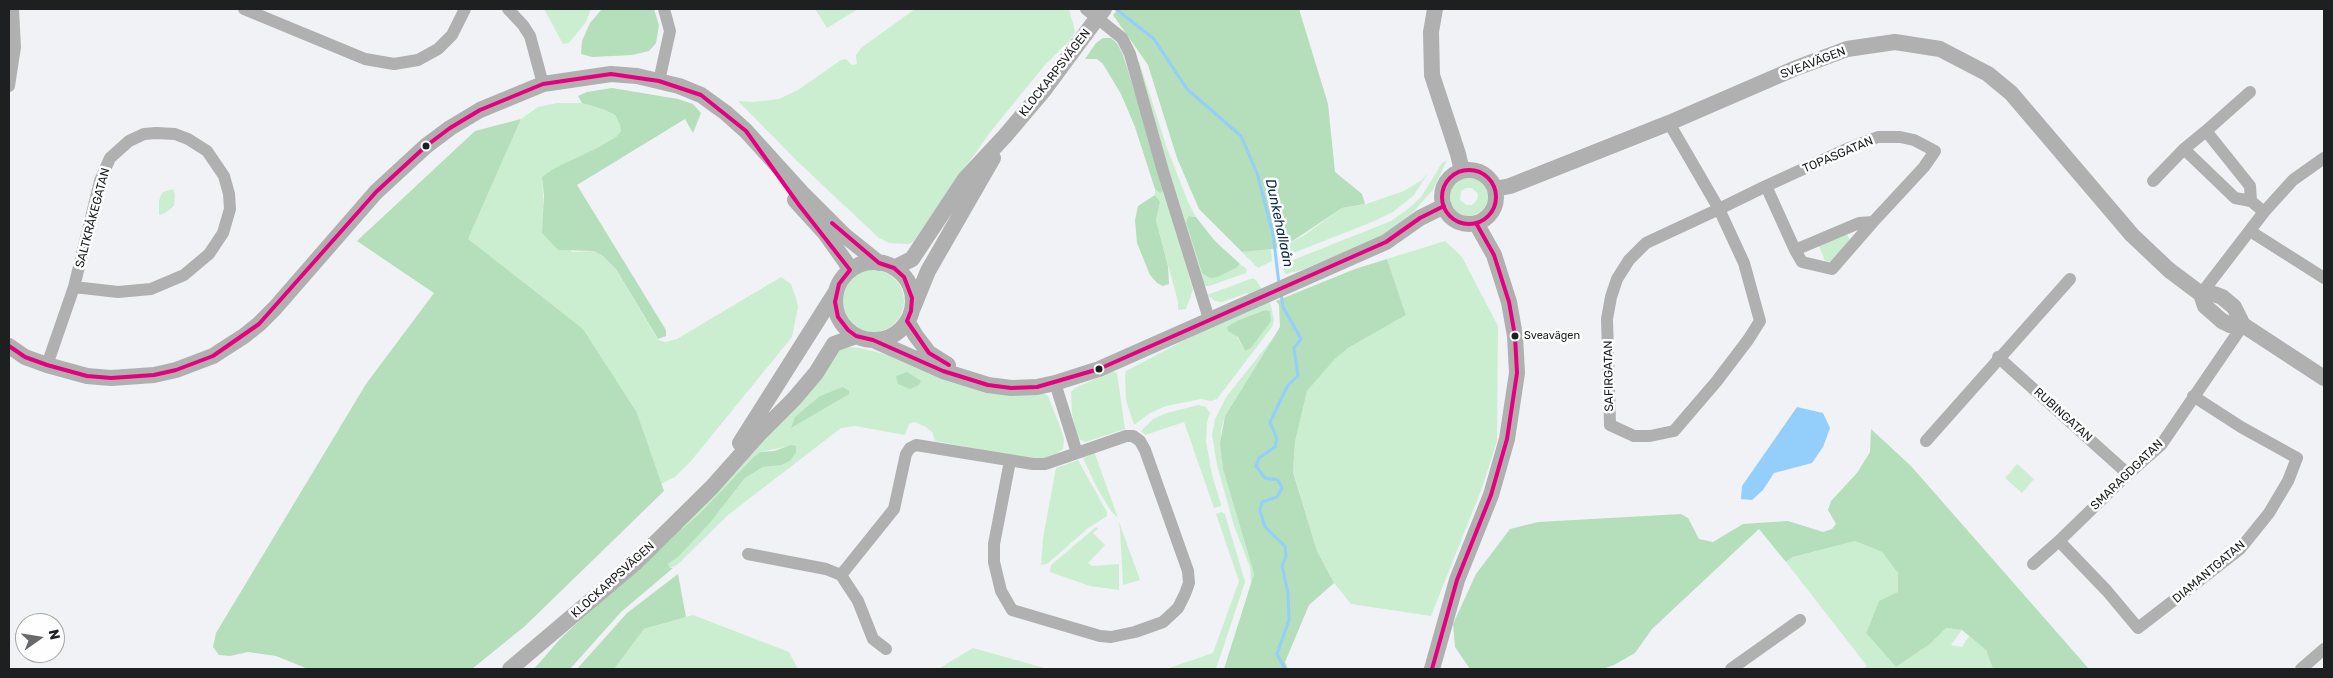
<!DOCTYPE html>
<meta charset="utf-8">
<style>
body{margin:0}
#map{position:relative;width:2333px;height:678px;overflow:hidden;background:#f0f2f5;font-family:Rubik,sans-serif}
canvas{display:block}
.frame{position:absolute;inset:0;border:10px solid #1d1f21;pointer-events:none}
.north{position:absolute;left:15px;top:613px;width:50px;height:50px;box-sizing:border-box;background:#fefefe;border:1px solid #a4a5a6;border-radius:50%;rotate:77deg;font-size:14px;font-weight:700;line-height:20px;text-align:center;color:#1d1f21}
.north::after{content:'';display:block;margin:auto;width:18px;height:22px;background:#67696b;clip-path:polygon(50% 0,100% 100%,50% 72%,0 100%)}
</style>
<div id="map">
<canvas width="2333" height="678"></canvas>
<div class="frame"></div>
<div class="north">N</div>
</div>
<script>
const ctx = document.querySelector('canvas').getContext('2d');
ctx.lineJoin = 'round';
function fill(path, color) {
  ctx.fillStyle = color;
  ctx.fill(path, 'evenodd');
}
function shape(rows) {
  const path = new Path2D();
  for (const r of rows) {
    if (r.length === 3) {
      path.moveTo(r[0] + r[2], r[1]);
      path.arc(r[0], r[1], r[2], 0, 2 * Math.PI);
      continue;
    }
    path.moveTo(r[0], r[1]);
    for (let i = 2; i < r.length; i += 2) path.lineTo(r[i], r[i + 1]);
  }
  return path;
}
function stroke(path, color, width, dash) {
  ctx.strokeStyle = color;
  ctx.lineWidth = width;
  ctx.lineCap = dash ? 'butt' : 'round';
  ctx.setLineDash(dash || []);
  ctx.stroke(path);
}
function drawText(font, color, halo, rows, align = 'center') {
  ctx.font = font + ' Rubik,sans-serif';
  ctx.lineWidth = 5;
  ctx.setLineDash([]);
  ctx.textBaseline = 'middle';
  ctx.strokeStyle = halo;
  ctx.fillStyle = color;
  for (const [text, x, y, turn = 0] of rows) {
    ctx.save();
    ctx.translate(x, y);
    ctx.rotate((+turn || 0) * Math.PI / 180);
    ctx.textAlign = isNaN(turn) ? turn : align;
    if (halo) ctx.strokeText(text, 0, 0);
    ctx.fillText(text, 0, 0);
    ctx.restore();
  }
}
const green = shape([
 [544,9,591,9,586,22,569,43,563,44],
 [815,9,858,9,827,28],
 [915,9,1069,9,1075,31,1071,39,1045,65,991,131,913,242,908,244,889,243,879,238,798,162,738,101,754,102,779,99,798,90,841,60,846,59,852,65,857,64,856,55,861,48],
 [1135,55,1140,64,1167,148,1188,202,1196,217,1188,216,1186,223,1202,273,1218,277,1236,268,1240,264,1247,269,1246,273,1209,286,1202,286],
 [557,103,582,103,605,110,615,115,620,125,621,131,616,137,595,149,542,177,544,214,572,252,594,251,604,257,616,269,658,340,665,342,677,339,781,277,791,284,796,298,798,307,792,337,691,461,675,477,661,484,637,413,468,239,521,119,538,107],
 [1447,160,1433,190,1408,218,1376,239,1302,270,1285,274,1283,264,1391,221,1408,209,1421,197,1442,163],
 [1428,173,1414,195,1393,212,1372,222,1283,257,1280,248,1303,236,1342,208,1366,204,1404,191,1422,180],
 [1471,176,1483,182,1488,193,1488,200,1483,211,1471,216,1465,216,1454,210,1450,204,1449,190,1458,179],
 [1466,188,1472,188,1478,194,1477,200,1472,205,1466,205,1460,200,1461,191],
 [1162,178,1193,290,1186,309,1178,310,1178,302,1156,220,1160,202,1155,195,1155,189,1160,193],
 [173,189,175,195,174,206,165,213,159,215,159,201,161,195,163,192],
 [1847,234,1851,243,1834,262,1825,261,1819,246],
 [1445,241,1462,257,1498,326,1497,441,1482,488,1431,616,1351,604,1334,583,1317,551,1293,471,1295,442,1307,391,1335,359,1348,348,1406,315,1387,259],
 [1271,249,1272,261,1258,268,1242,252],
 [873,301,31],
 [1253,278,1257,281,1271,306,1274,320,1272,327,1217,399,1211,401,1201,399,1166,406,1150,413,1134,425,1126,400,1125,375,1126,371,1221,321,1255,306,1247,293,1222,302,1215,301,1207,295],
 [1265,310,1270,311,1271,321,1245,351,1237,337,1239,320],
 [1273,338,1225,416,1221,430,1223,469,1254,574,1251,583,1250,567,1234,526,1217,465,1212,435,1215,419,1227,396],
 [846,347,860,348,1043,393,1048,396,1061,429,1064,439,1063,449,1051,457,1035,460,935,441,932,432,926,427,915,422,909,424,905,435,855,426,841,428,728,515,677,565,670,568,667,564,678,557,710,523,745,478,763,467,782,465,790,461,796,453,785,447,760,452,700,513,682,529,677,529,837,351],
 [1113,371,1117,373,1125,429,1085,442,1079,439,1076,431,1072,414,1071,392,1075,388],
 [1198,405,1206,407,1210,413,1207,422,1206,441,1212,475,1221,504,1221,506,1218,507,1214,508,1184,422,1145,435,1141,431,1153,419,1167,413],
 [1095,453,1095,454,1118,518,1111,511,1097,488,1083,458],
 [1078,460,1107,512,1107,516,1087,529,1047,564,1041,565,1043,538,1056,468],
 [2017,464,2034,479,2022,493,2005,478],
 [1221,512,1225,514,1245,582,1216,669,1166,669,1213,653,1239,581,1216,514],
 [1119,522,1140,580,1123,585,1120,530],
 [1096,527,1098,529,1093,533,1105,545,1088,563,1092,566,1119,564,1119,590,1090,586,1050,572,1051,565],
 [1855,541,1882,552,1898,573,1898,593,1879,601,1866,633,1896,667,1930,644,1945,628,1962,630,1951,645,1962,647,1969,636,1986,650,1993,669,1863,669,1867,666,1786,562,1793,557],
 [693,615,789,652,798,669,614,669,644,629],
 [973,648,1048,669,938,669]
]);
const forest = shape([
 [602,9,654,9,659,25,656,43,649,51,632,55,592,57,581,54,582,41,590,23],
 [1118,9,1299,9,1328,104,1335,172,1362,194,1365,204,1342,208,1282,248,1242,252,1199,209,1177,158,1148,65,1113,15],
 [1103,38,1111,38,1117,43,1123,55,1162,178,1163,191,1160,193,1155,189,1135,127,1121,94,1103,64,1097,59,1085,59,1096,43],
 [612,88,678,99,693,104,701,113,693,133,685,119,577,185,666,330,666,336,658,339,616,269,604,257,594,251,558,250,542,233,544,196,542,177,553,169,595,149,616,137,621,131,620,125,615,115,605,110,582,103,578,96,587,92],
 [521,119,468,239,583,329,637,413,664,491,525,626,472,669,308,669,276,656,248,652,230,656,219,655,213,647,216,633,366,384,434,293,357,241,475,131],
 [1155,195,1160,202,1156,220,1168,266,1169,284,1163,286,1157,283,1150,275,1137,243,1135,220,1138,206],
 [1188,216,1196,217,1214,240,1240,264,1236,268,1218,277,1210,278,1202,273,1186,223],
 [1387,259,1406,315,1348,348,1335,359,1307,391,1295,442,1293,472,1317,551,1334,583,1309,605,1285,662,1288,669,1224,669,1254,574,1223,469,1220,443,1225,416,1280,327,1279,305,1276,301,1355,269],
 [1265,310,1270,311,1271,321,1251,348,1245,351,1238,337,1228,331,1227,327,1239,320],
 [907,372,921,381,919,385,910,389,898,384,896,376],
 [843,387,849,391,849,394,791,428,795,417,820,396],
 [1871,429,1911,466,2089,669,1993,669,1986,650,1962,630,1946,628,1930,644,1896,667,1866,633,1879,601,1898,592,1898,573,1882,552,1855,541,1793,557,1786,562,1759,529,1652,629,1635,653,1614,665,1603,669,1470,669,1455,647,1453,624,1476,574,1510,529,1538,522,1681,514,1688,518,1699,539,1713,542,1743,524,1788,521,1823,532,1832,529,1836,524,1828,510,1831,501,1857,473,1870,452],
 [791,445,796,446,796,453,790,461,782,465,763,467,745,478,710,523,678,557,668,564,670,568,673,568,621,612,570,669,534,669,560,639,677,529,682,529,700,513,753,458,760,452,774,451],
 [678,574,686,617,644,629,614,669,577,669,627,613]
]);
const water = shape([
 [1797,407,1823,413,1830,428,1823,447,1812,463,1774,473,1763,490,1752,500,1741,499,1742,486]
]);
const stream = shape([
 [1116,9,1154,39,1187,89,1241,136,1257,173,1273,234,1279,284],
 [1281,293,1283,307,1301,339,1294,348,1298,376,1288,385,1270,422,1277,439,1275,447,1259,458,1256,466,1265,478,1278,480,1282,488,1277,497,1262,502,1260,510,1265,527,1285,546,1286,556,1282,566,1288,593,1289,620,1277,654,1285,669]
]);
const minor = shape([
 [244,9,365,59,394,64,418,60,438,49,452,35,465,9],
 [508,9,523,25,530,36,543,84],
 [1086,9,1122,38,1130,54,1163,171,1209,319],
 [659,81,670,31,664,9],
 [9,86,15,47,13,9],
 [2250,92,2206,131,2250,186,2251,201],
 [1669,123,1719,209,1744,263,1760,321,1748,340,1716,382,1674,431,1650,436,1634,436,1610,425,1607,319,1611,297,1617,279,1629,260,1646,243,1719,209,1766,186,1849,148,1878,137,1900,137,1914,140,1935,151,1924,167,1873,222,1859,223,1795,250,1766,186],
 [2184,149,2206,131],
 [2153,181,2184,149,2235,198,2251,201,2264,212],
 [2250,231,2324,278],
 [1795,250,1802,262,1832,269,1873,222],
 [2201,294,2264,212,2293,180,2324,158],
 [1998,357,2128,474],
 [47,365,74,287,100,181,110,158,129,141,144,134,156,133,175,134,188,139,207,151,224,176,229,194,230,209,223,233,209,254,184,275,151,289,118,292,74,287],
 [1926,441,2070,279],
 [1010,461,994,544,994,562,1001,591,1012,610,1100,636,1111,637,1135,632,1163,622,1178,608,1185,594,1189,583,1188,571,1145,450,1140,441,1133,436,1126,436,1077,453],
 [2059,541,2107,591,2138,628,2240,549,2269,513,2288,481,2297,458,2241,427,2193,396],
 [748,554,826,569,841,575,894,509,906,454,910,448,916,445,1033,464,1045,464,1077,453,1055,383],
 [2033,564,2059,541,2128,474,2161,445,2243,325],
 [841,575,858,601,873,639,886,649],
 [1731,669,1800,620],
 [2301,669,2324,649]
]);
const tertiary = shape([
 [1435,9,1431,32,1432,75,1458,154,1462,171],
 [1469,197,27],
 [1495,189,1510,186,1669,123,1796,68,1847,49,1895,42,1940,49,1988,74,2011,93,2132,235,2169,270,2201,294,2214,294,2222,297,2234,307,2243,325],
 [795,200,825,233,845,261,850,270],
 [874,301,39],
 [894,268,912,259,965,179,1005,136,1044,90,1092,25],
 [2201,294,2205,306,2222,321,2230,325,2243,325,2324,378],
 [913,308,928,271,993,158],
 [907,321,916,336,929,353,948,365],
 [873,340,943,371,988,385,1011,388,1037,387,1055,383,1099,369,1386,242,1420,218,1444,206],
 [9,346,25,357,47,365,87,376,111,378,154,375,176,370,213,356,244,336,259,324,275,308,376,192,426,146,450,128,480,110,543,84,611,74,637,76,679,86,701,95,726,113,746,131,804,195,844,235,879,263],
 [740,443,835,293],
 [510,669,634,564,712,487,760,433,794,399,816,373,834,344,856,336],
 [1432,669,1457,580,1491,495,1507,439,1517,373,1515,336,1509,302,1494,255,1476,223]
]);
const tertiaryBridge = shape([
 [1092,25,1104,9]
]);
const bus1 = shape([
 [1469,197,27],
 [832,223,879,263,894,268,904,277,912,298,911,311,907,321,929,353,949,365],
 [9,346,25,357,47,365,87,376,111,378,154,375,176,370,213,356,259,324,376,192,426,146,450,128,480,110,543,84,611,74,659,81,701,95,746,131,799,205,850,270,839,284,835,302,838,317,848,330,856,336,873,340,943,371,988,385,1011,388,1037,387,1099,369,1386,242,1420,218,1444,206],
 [1432,669,1457,580,1491,495,1507,439,1517,373,1515,336,1509,302,1494,255,1476,223]
]);
const markers = [
 [426,146,4.5,"#1d1f21"],
 [1515,336,4.5,"#1d1f21"],
 [1099,369,4.5,"#1d1f21"]
];
const busNames = [
 ["Sveavägen",1524,336]
];
const streetNames = [
 ["SVEAVÄGEN",1813,63,-21],
 ["KLOCKARPSVÄGEN",1055,73,-52],
 ["TOPASGATAN",1838,155,-23],
 ["SALTKRÅKEGATAN",93,218,-75],
 ["SAFIRGATAN",1609,376,-91],
 ["RUBINGATAN",2063,415,42],
 ["SMARAGDGATAN",2127,475,-44],
 ["DIAMANTGATAN",2209,572,-40],
 ["KLOCKARPSVÄGEN",613,580,-42]
];
const waterNames = [
 ["Dunkehallaån",1279,223,78]
];
fill(green, '#cceed0');
fill(forest, '#b5debb');
fill(water, '#94cefa');
stroke(stream, '#94cefa', 3);
stroke(minor, '#b0b0b0', 12);
stroke(tertiary, '#b0b0b0', 16);
stroke(tertiaryBridge, '#b0b0b0', 16);
stroke(bus1, '#e5007d', 4);
for (const [x, y, r, color] of markers) {
  const dot = new Path2D();
  dot.arc(x, y, r, 0, 2 * Math.PI);
  ctx.fillStyle = color;
  ctx.fill(dot);
  stroke(dot, '#fefefe', 2);
}
drawText('11px', '#1d1f21', '#fefefe', busNames, 'left');
drawText('12px', '#1d1f21', '#fefefe', streetNames);
drawText('italic 14px', '#092d45', '#fefefe', waterNames);
</script>
